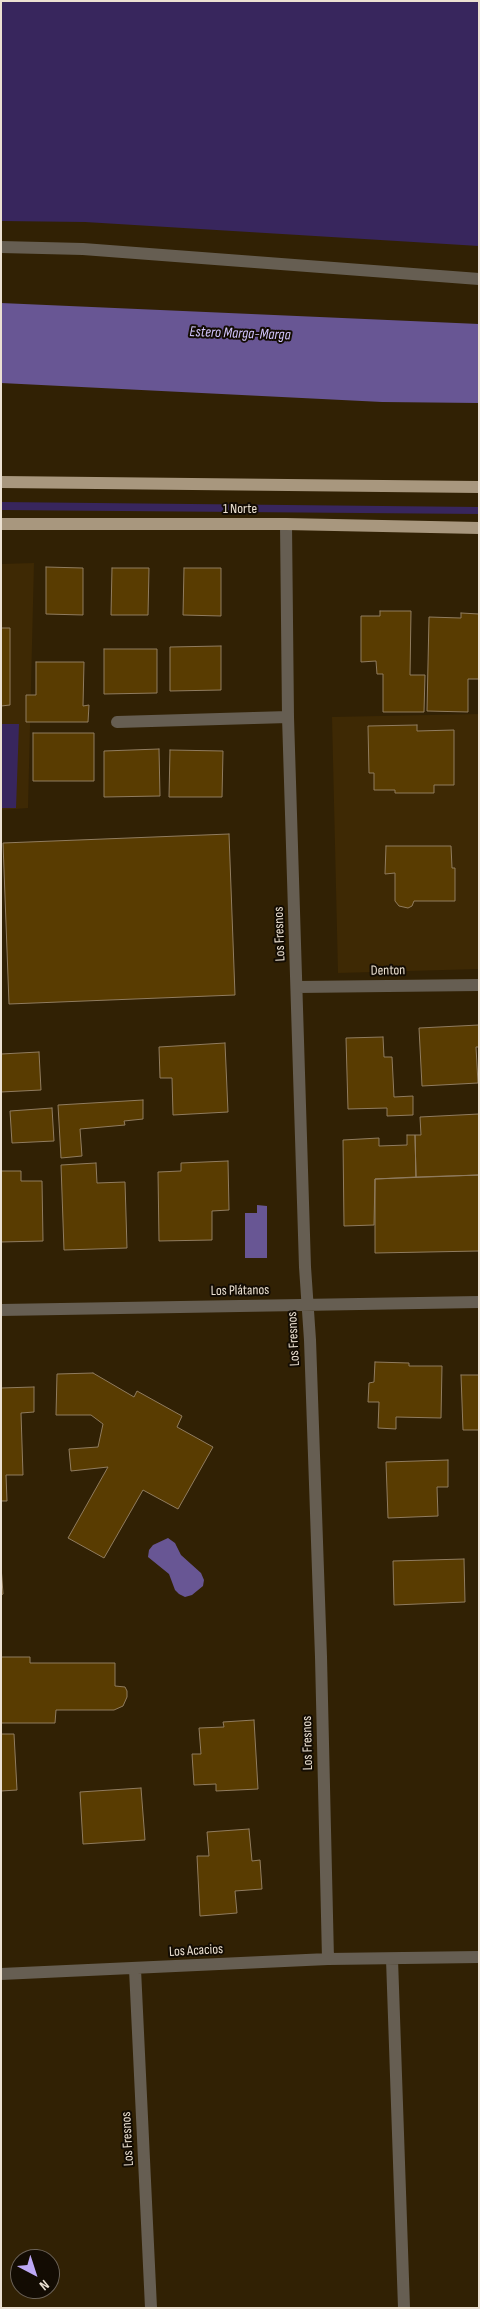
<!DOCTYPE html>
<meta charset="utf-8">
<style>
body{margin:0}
#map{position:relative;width:480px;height:2309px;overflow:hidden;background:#312104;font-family:"Sofia Sans Condensed",sans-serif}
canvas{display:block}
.frame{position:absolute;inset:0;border:2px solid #ece1d2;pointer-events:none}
.north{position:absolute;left:10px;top:2249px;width:50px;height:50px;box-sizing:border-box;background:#130c03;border:1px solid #6a6156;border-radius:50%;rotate:140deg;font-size:14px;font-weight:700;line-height:20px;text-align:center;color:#ece1d2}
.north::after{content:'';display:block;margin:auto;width:18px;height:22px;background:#bda9f5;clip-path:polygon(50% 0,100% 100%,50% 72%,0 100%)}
</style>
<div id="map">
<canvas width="480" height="2309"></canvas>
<div class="frame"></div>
<div class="north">N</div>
</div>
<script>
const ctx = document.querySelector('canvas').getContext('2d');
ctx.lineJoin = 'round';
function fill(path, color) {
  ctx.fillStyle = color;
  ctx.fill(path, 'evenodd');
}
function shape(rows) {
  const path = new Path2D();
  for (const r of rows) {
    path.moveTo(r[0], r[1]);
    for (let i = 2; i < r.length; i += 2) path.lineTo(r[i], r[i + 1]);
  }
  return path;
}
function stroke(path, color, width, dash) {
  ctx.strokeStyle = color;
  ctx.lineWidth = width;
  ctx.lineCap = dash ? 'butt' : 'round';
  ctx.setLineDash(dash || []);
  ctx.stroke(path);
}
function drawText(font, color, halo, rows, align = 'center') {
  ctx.font = font + ' "Sofia Sans Condensed",sans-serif';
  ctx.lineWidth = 4;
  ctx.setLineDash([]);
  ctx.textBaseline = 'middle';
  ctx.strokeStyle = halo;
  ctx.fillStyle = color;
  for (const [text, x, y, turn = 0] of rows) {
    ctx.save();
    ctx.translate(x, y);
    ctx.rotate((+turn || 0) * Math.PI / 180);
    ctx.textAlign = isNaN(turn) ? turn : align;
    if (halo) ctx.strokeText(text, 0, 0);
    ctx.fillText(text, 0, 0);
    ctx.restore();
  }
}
const built = shape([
 [34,563,28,808,1,810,1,564],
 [479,714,479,969,338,973,332,717]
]);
const green = shape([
 [1,1,479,1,479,246,85,222,1,221],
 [1,502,479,507,479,514,1,510],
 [1,724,19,724,16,808,1,808]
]);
const water = shape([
 [1,303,479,324,479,403,382,402,1,383],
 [257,1205,267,1206,267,1258,245,1258,245,1213,257,1213],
 [168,1538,175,1543,181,1555,201,1573,204,1580,203,1586,192,1595,185,1597,179,1594,175,1590,169,1574,148,1557,149,1550,153,1545]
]);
const building = shape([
 [46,567,83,568,83,615,46,614,46,567],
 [112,568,149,568,148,615,111,615,112,568],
 [184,568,221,568,221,616,183,615,184,568],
 [380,611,411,611,410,675,425,675,424,712,383,712,383,674,377,674,376,661,361,662,361,616,380,616,380,611],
 [461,613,479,614,479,679,468,679,468,712,427,711,429,617,461,618,461,613],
 [1,628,10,628,10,705,1,706,1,628],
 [221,646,221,690,170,691,170,647,221,646],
 [104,649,157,649,157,693,104,694,104,649],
 [36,662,84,662,83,706,89,705,88,722,26,722,26,695,36,695,36,662],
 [417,725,417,731,454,730,454,785,434,785,434,793,395,793,395,790,374,790,374,773,369,773,368,726,417,725],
 [33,733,94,733,94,781,33,781,33,733],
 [159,749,160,796,104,797,104,751,159,749],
 [170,750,223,751,222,797,169,797,170,750],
 [229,834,235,995,9,1004,3,843,229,834],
 [386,846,451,846,452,868,455,868,455,901,414,901,412,906,408,908,399,906,395,901,395,873,385,874,386,846],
 [479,1025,479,1047,476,1047,478,1083,422,1086,419,1028,479,1025],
 [383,1037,384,1057,392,1057,394,1097,413,1096,413,1115,387,1116,387,1108,348,1109,346,1038,383,1037],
 [225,1043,228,1112,173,1115,172,1078,160,1078,159,1047,225,1043],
 [39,1052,41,1090,1,1092,1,1054,39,1052],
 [143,1100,143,1119,124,1121,125,1125,80,1129,82,1156,61,1158,58,1105,143,1100],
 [52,1108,54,1141,12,1143,10,1111,52,1108],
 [479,1114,479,1175,416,1177,415,1135,421,1135,420,1117,479,1114],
 [407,1135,415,1135,416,1177,375,1179,374,1225,344,1226,343,1140,379,1138,379,1146,407,1145,407,1135],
 [228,1161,229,1210,212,1211,212,1240,159,1241,158,1172,181,1171,181,1163,228,1161],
 [96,1163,97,1183,125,1182,127,1248,64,1250,61,1165,96,1163],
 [1,1171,21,1171,21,1181,42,1181,43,1241,1,1242,1,1171],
 [479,1175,479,1251,375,1253,375,1179,479,1175],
 [375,1362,409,1363,409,1366,442,1366,441,1418,396,1417,396,1429,378,1428,379,1402,368,1402,369,1383,374,1382,375,1362],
 [93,1373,134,1397,137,1391,182,1416,177,1427,213,1447,178,1509,143,1490,104,1558,68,1538,108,1467,71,1471,69,1449,98,1447,103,1424,91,1415,56,1415,57,1374,93,1373],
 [461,1375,479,1375,479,1430,463,1430,461,1375],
 [34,1387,34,1412,21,1413,23,1475,6,1475,7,1501,1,1501,1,1388,34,1387],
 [448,1460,448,1487,437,1487,438,1516,388,1518,386,1462,448,1460],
 [464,1559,465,1602,394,1605,393,1561,464,1559],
 [1,1566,3,1594,1,1595,1,1566],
 [1,1657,30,1657,30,1663,115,1663,115,1686,125,1687,127,1691,127,1697,123,1706,114,1710,56,1710,55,1723,1,1723,1,1657],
 [254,1720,258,1789,216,1791,216,1784,194,1785,192,1754,201,1754,199,1728,224,1727,223,1722,254,1720],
 [1,1734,14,1734,17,1790,1,1791,1,1734],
 [141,1788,145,1840,83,1844,80,1792,141,1788],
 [249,1829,252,1861,260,1860,262,1889,235,1891,237,1913,200,1916,197,1856,209,1856,207,1832,249,1829]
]);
const minor = shape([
 [1,247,83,249,479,279],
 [286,524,288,717,305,1267,310,1340,321,1657,328,1959],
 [117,722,288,717],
 [297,987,479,985],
 [1,1310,479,1302],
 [392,1959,404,2308],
 [135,1969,151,2308],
 [1,1974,328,1959,479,1957]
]);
const primary = shape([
 [1,482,479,487],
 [1,524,286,524,479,528]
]);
const streetNames = [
 ["1 Norte",240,509],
 ["Los Fresnos",280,934,-92],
 ["Denton",388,971,-1],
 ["Los Plátanos",240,1291,-1],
 ["Los Fresnos",294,1339,-93],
 ["Los Fresnos",308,1743,-91],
 ["Los Acacios",196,1951,-3],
 ["Los Fresnos",128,2139,-93]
];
const waterNames = [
 ["Estero Marga-Marga",240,334,2]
];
fill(built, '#3e2904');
fill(green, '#38265d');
fill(water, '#685694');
fill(building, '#593c01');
stroke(building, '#907c5f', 1);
stroke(minor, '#665e52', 12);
stroke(primary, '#a8977e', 12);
drawText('14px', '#ece1d2', '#130c03', streetNames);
drawText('italic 15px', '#d1c4fb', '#130c03', waterNames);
</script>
